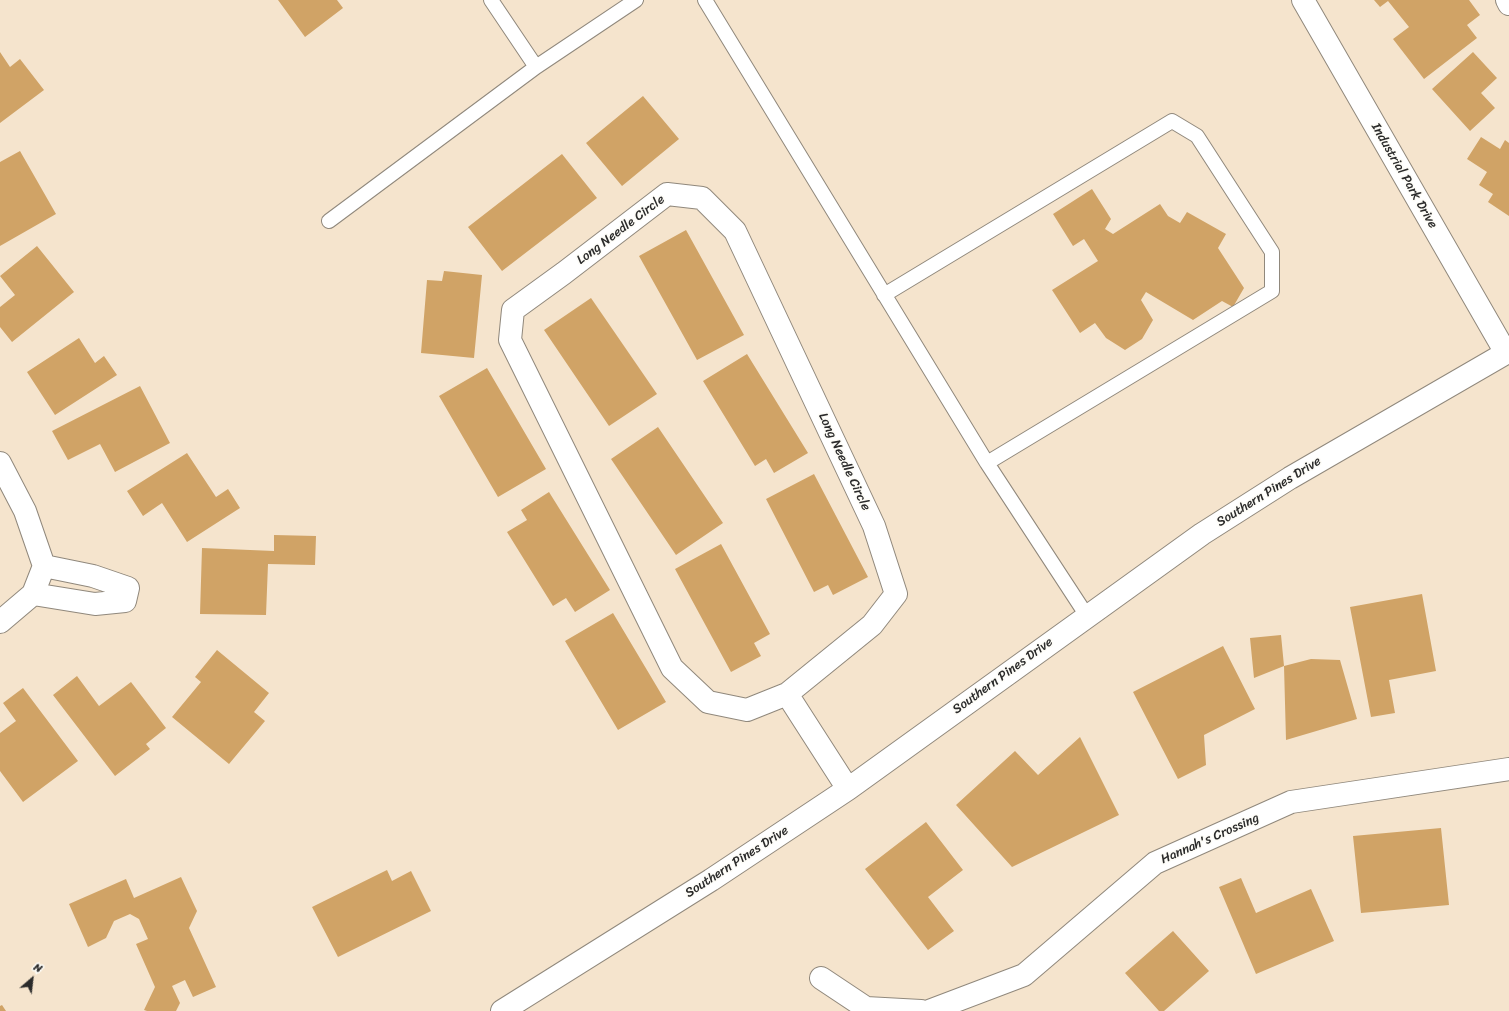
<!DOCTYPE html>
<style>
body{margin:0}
#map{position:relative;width:1509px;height:1011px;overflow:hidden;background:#f5e4cd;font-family:Sriracha,sans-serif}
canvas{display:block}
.north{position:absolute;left:12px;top:959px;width:40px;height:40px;-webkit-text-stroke:3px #fdfcf7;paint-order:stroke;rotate:28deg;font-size:11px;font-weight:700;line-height:16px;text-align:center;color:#2b2b2b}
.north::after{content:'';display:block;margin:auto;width:14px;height:18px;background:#2b2b2b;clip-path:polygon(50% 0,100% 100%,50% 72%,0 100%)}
</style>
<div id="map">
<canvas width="1509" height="1011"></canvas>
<div class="north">N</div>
</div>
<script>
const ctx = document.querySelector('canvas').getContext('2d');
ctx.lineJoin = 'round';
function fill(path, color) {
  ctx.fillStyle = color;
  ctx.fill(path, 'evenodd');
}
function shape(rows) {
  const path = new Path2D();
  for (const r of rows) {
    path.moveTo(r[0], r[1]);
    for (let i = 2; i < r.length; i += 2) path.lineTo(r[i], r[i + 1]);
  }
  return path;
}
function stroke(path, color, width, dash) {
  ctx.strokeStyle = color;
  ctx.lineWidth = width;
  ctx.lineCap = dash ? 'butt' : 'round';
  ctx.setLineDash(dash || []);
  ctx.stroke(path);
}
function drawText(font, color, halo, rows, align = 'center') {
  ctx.font = font + ' Sriracha,sans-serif';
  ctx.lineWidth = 3;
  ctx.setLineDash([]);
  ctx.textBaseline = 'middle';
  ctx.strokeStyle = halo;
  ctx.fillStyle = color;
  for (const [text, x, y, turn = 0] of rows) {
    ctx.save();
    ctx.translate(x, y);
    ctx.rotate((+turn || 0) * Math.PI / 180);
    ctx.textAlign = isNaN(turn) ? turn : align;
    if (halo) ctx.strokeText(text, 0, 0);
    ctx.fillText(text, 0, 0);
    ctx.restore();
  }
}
const building = shape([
 [278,0,337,0,343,8,305,37],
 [1374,0,1469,0,1480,15,1467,25,1477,38,1424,79,1393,39,1409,27,1388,1,1380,7],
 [0,52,10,67,20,59,44,90,0,123],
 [1473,52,1497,78,1481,93,1495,108,1470,131,1432,89],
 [643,96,679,139,622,186,586,143],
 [1481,137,1500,149,1505,140,1509,143,1509,216,1488,202,1493,194,1479,185,1487,172,1467,159],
 [20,151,56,214,0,246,0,162],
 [562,154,597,198,502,271,468,227],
 [1092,189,1111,219,1105,229,1113,234,1160,204,1168,216,1180,223,1187,212,1226,234,1218,248,1244,288,1233,307,1222,301,1193,320,1146,292,1141,300,1153,320,1142,339,1125,350,1106,338,1095,323,1080,333,1052,290,1098,261,1084,239,1073,246,1053,214],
 [686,230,744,335,697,360,639,256],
 [37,246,74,292,12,342,0,327,0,307,15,295,0,276],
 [444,271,482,275,474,358,421,353,427,280,442,281],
 [591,298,657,394,609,426,544,330],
 [79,338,95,363,104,356,117,375,55,415,27,372],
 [747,354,808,453,774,473,766,459,755,466,703,381],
 [487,368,546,469,498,497,439,396],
 [140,386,170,443,115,472,100,444,68,460,52,431],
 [658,427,723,523,676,555,611,459],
 [187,453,216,497,228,489,240,508,187,542,162,503,143,516,127,491],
 [814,474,868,577,833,595,828,585,814,592,766,499],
 [549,492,610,590,575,612,566,598,553,606,507,532,527,520,521,510],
 [274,535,316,536,315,565,268,564,266,615,200,614,202,548,274,551],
 [721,544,770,634,754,643,761,656,731,672,675,569],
 [1422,594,1436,671,1389,680,1395,713,1371,717,1350,607],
 [613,613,666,702,618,730,565,641],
 [1281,635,1284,666,1254,678,1250,638],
 [1223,646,1255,709,1204,735,1206,765,1178,779,1133,692],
 [217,650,269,693,254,712,265,721,229,764,172,717,201,682,195,677],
 [1311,659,1340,660,1357,719,1286,740,1284,666],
 [77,676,99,706,131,682,166,728,146,744,150,749,115,776,53,695],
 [23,688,78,761,23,802,0,771,0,733,16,721,3,703],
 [1080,737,1119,815,1012,867,956,805,1015,751,1038,775],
 [926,822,963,870,928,897,954,931,928,950,865,869],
 [1441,828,1449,905,1361,913,1353,836],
 [387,870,392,881,411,871,431,911,338,957,312,907],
 [181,877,197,911,189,928,216,987,193,997,185,980,172,986,180,1003,176,1011,147,1011,144,1010,155,987,136,944,148,939,139,919,130,914,114,921,106,938,88,947,69,904,126,879,134,898],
 [1241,878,1256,913,1311,889,1334,941,1256,974,1219,887],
 [1173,931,1209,971,1164,1011,1159,1011,1125,973],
 [2,1005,6,1011,0,1011,0,1006]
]);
const lane = shape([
 [491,0,536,67],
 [705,0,987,463,1087,616],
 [329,221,536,67,636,0],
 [884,295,1172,121,1197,136,1272,252,1272,291,987,463]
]);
const street = shape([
 [1507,0,1509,4],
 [0,463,25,511,44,566,33,594,0,622],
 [33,594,95,604,125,601,128,588,93,576,44,566],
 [787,694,872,625,896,594,874,526,735,231,702,198,667,194,564,273,513,310,510,340,672,668,708,702,747,710,787,694,848,789],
 [821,978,866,1008,921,1011],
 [502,1011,711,880,848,789,1202,534,1290,478,1506,353],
 [929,1011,1024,975,1155,863,1291,802,1509,769]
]);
const secondary = shape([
 [1303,0,1506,353,1509,351]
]);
const streetNames = [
 ["Industrial Park Drive",1404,176,60],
 ["Long Needle Circle",621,230,-37],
 ["Long Needle Circle",844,462,65],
 ["Southern Pines Drive",1269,492,-32],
 ["Southern Pines Drive",1003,676,-36],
 ["Hannah's Crossing",1210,839,-24],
 ["Southern Pines Drive",737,862,-33]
];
fill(building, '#d0a366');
stroke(lane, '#90887c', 16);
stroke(street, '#90887c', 24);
stroke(secondary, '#90887c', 24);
stroke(lane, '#fff', 14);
stroke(street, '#fff', 22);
stroke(secondary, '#fff', 22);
drawText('13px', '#2b2b2b', '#fdfcf7', streetNames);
</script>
